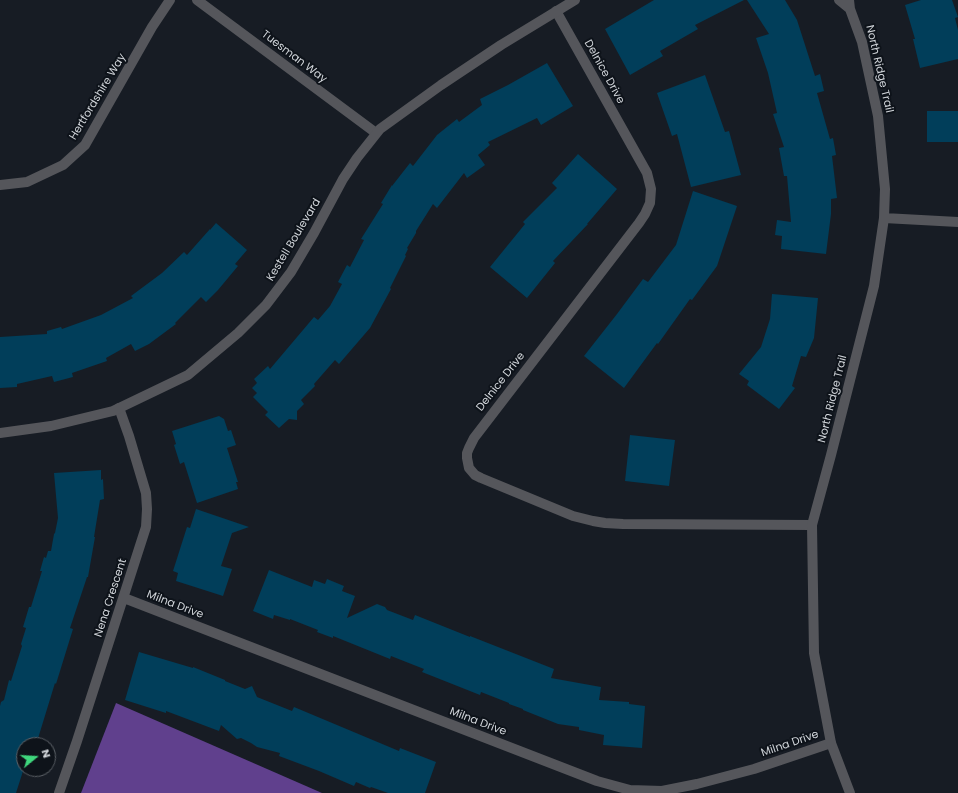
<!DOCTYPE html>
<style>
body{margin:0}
#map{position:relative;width:958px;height:793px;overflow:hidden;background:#171c24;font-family:Poppins,sans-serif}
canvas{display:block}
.north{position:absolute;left:16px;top:737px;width:40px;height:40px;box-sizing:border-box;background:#0e131a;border:1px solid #5c6167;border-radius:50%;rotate:72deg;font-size:11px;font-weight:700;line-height:16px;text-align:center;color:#d1d5da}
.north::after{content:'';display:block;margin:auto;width:14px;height:18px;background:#3fd77d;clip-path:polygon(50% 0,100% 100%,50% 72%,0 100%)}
</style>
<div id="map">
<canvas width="958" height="793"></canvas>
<div class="north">N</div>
</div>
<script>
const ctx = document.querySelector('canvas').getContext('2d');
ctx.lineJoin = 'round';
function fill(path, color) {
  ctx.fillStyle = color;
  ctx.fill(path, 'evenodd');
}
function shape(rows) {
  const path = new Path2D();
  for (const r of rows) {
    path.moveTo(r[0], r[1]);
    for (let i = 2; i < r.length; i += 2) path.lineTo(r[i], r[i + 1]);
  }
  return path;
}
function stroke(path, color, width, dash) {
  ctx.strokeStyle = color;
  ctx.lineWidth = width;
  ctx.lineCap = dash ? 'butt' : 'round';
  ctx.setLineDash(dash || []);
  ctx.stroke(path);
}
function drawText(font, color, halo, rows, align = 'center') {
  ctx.font = font + ' Poppins,sans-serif';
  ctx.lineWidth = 4;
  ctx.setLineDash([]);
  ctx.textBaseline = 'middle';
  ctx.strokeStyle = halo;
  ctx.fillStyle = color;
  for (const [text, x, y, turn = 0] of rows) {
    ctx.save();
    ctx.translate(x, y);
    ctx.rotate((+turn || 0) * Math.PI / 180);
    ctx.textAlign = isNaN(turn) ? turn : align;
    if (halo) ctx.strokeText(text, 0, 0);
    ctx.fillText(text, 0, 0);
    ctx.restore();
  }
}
const forest = shape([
 [116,703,322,793,81,793]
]);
const building = shape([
 [654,0,744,0,695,25,698,29,660,51,663,56,630,75,605,29],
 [747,0,785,0,797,20,815,76,820,74,824,91,817,93,830,139,833,138,836,155,832,156,837,198,831,199,831,214,826,254,781,249,782,236,775,235,777,220,791,222,787,176,784,176,779,148,784,147,773,114,777,113,768,73,756,38,769,34],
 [921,0,952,0,958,17,955,18,958,30,958,59,920,68,913,39,915,39,905,5],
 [547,63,573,106,541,125,537,118,488,142,490,145,478,155,485,165,467,178,464,173,437,208,433,204,416,231,416,233,407,248,408,249,405,255,406,256,390,288,391,289,370,328,339,364,335,360,314,384,315,386,301,400,304,404,297,411,297,420,289,419,279,428,265,415,268,412,253,397,257,393,252,388,257,383,254,379,268,366,270,369,314,317,318,320,330,306,342,284,338,282,347,265,350,267,364,240,361,239,383,204,381,203,392,185,392,186,410,163,413,166,437,135,457,119,459,122,482,105,480,99,508,85],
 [705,75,725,132,729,131,741,175,691,187,677,134,672,136,657,93],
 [927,111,958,111,958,142,927,142],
 [578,154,617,189,587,224,588,224,553,261,555,263,527,298,490,267,525,224,523,222,557,188,552,183],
 [693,191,737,206,717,266,692,300,690,299,658,344,657,343,624,388,584,356,617,314,643,279,648,282,676,245],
 [216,223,247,250,235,264,238,266,218,290,206,302,201,297,175,323,176,324,149,344,135,351,131,344,106,358,107,361,72,373,73,377,54,382,52,376,17,384,17,387,0,388,0,337,47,334,47,331,61,327,62,329,101,315,133,298,131,296,162,273,184,252,187,255,210,229,210,230],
 [772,294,818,298,814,338,806,357,801,356,792,386,795,388,779,409,747,385,749,381,739,374,761,347,770,319],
 [219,416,224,419,228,431,231,430,236,445,227,448,238,482,236,482,238,489,197,503,184,462,180,464,174,445,176,444,172,431],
 [630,435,675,440,669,486,625,481],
 [101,470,101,480,103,479,104,499,100,500,94,537,95,537,88,577,87,577,70,628,73,629,56,684,55,683,36,745,24,745,24,768,16,793,0,793,0,706,1,702,4,700,9,680,11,681,22,646,21,644,26,628,23,627,29,607,31,607,42,571,40,571,44,557,46,558,48,551,51,551,54,534,55,533,58,518,54,473],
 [196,509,249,527,232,533,221,566,232,569,223,596,176,581,178,573,173,571,187,527,190,528],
 [269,570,312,587,314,580,325,584,327,579,344,586,342,591,355,596,347,618,377,604,385,607,387,610,413,620,415,615,470,637,470,636,554,669,551,678,601,687,599,700,629,702,629,704,645,706,642,748,603,745,604,735,579,730,579,727,558,724,523,710,523,709,509,704,509,703,481,692,480,695,422,672,424,669,391,656,390,659,333,636,333,638,317,632,318,630,290,619,290,620,274,615,273,619,253,611],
 [139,652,193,668,193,667,225,680,225,681,245,689,252,686,257,697,292,711,294,707,399,751,400,748,436,762,425,793,388,793,371,787,370,788,356,782,354,786,319,771,279,756,280,753,257,747,251,743,241,738,237,739,221,725,219,731,166,711,166,713,125,700]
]);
const minor = shape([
 [197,0,376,133],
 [556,11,647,173,651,189,650,203,645,214,639,223,474,438,469,448,467,453,467,458,469,468,475,475,481,478,573,516,593,521,605,523,623,524,812,525],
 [0,185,27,182,63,165,85,145,152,27,170,0],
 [124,598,597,781,630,790,662,791,697,784,754,769,831,743],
 [59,793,77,741,146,527,147,509,146,493,129,436,119,408]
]);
const tertiary = shape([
 [839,0,850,9],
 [849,0,850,9,862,42,878,116,885,189,884,218,874,286,831,455,812,525,814,653,831,743,850,793],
 [884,218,958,222],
 [0,433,51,426,113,411,188,375,238,333,266,305,291,272,314,233,343,179,357,158,380,129,441,85,501,45,575,0]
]);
const streetNames = [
 ["Tuesman Way",294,57,37],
 ["North Ridge Trail",879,69,77],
 ["Delnice Drive",604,72,61],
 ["Hertfordshire Way",98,97,-59],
 ["Kestell Boulevard",294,240,-59],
 ["Delnice Drive",501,382,-52],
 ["North Ridge Trail",833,399,-76],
 ["Nena Crescent",111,598,-72],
 ["Milna Drive",175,605,21],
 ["Milna Drive",478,722,21],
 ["Milna Drive",790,744,-19]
];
fill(forest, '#60408d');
fill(building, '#013e5a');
stroke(minor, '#55565b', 10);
stroke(tertiary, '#55565b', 10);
drawText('11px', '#d1d5da', '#0e131a', streetNames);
</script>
